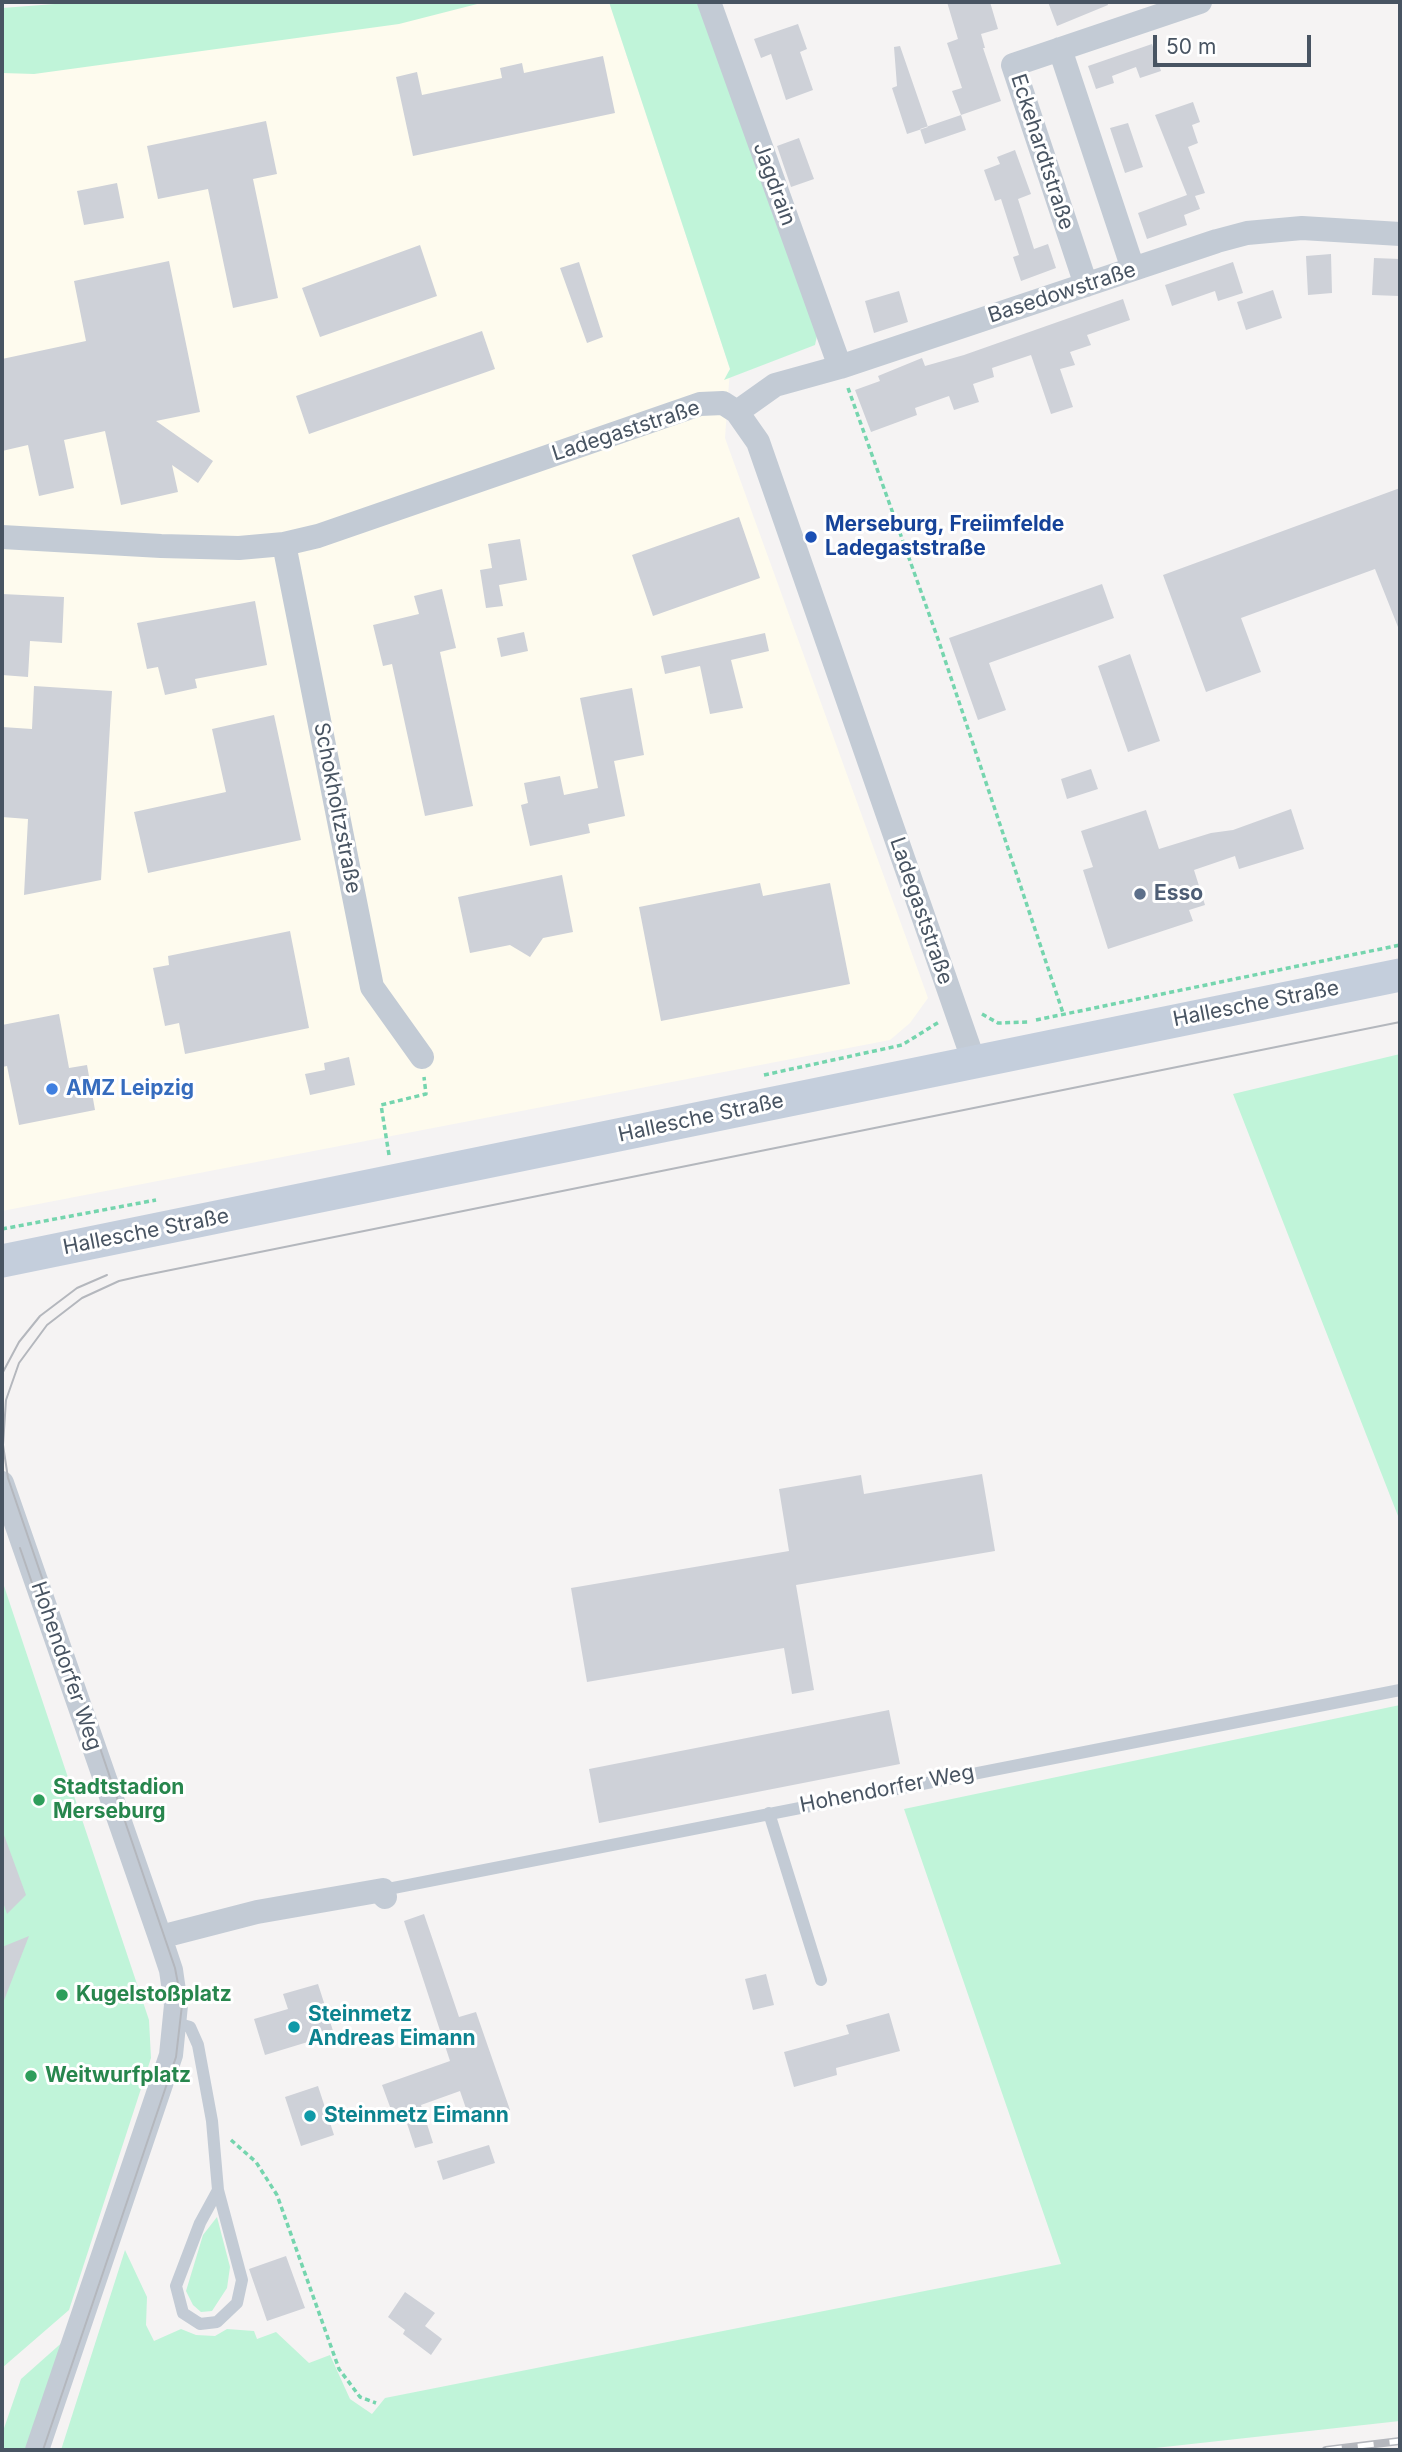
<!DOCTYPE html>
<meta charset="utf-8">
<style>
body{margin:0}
#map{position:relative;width:1402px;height:2452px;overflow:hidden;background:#f5f3f3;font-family:Inter,sans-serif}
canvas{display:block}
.frame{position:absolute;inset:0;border:4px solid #485462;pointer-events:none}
.scale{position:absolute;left:1153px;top:35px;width:158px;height:32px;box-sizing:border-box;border:4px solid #485462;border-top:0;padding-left:9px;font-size:21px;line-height:24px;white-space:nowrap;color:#485462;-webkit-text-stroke:5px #fff;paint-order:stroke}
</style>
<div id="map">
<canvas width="1402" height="2452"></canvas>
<div class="frame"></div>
<div class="scale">50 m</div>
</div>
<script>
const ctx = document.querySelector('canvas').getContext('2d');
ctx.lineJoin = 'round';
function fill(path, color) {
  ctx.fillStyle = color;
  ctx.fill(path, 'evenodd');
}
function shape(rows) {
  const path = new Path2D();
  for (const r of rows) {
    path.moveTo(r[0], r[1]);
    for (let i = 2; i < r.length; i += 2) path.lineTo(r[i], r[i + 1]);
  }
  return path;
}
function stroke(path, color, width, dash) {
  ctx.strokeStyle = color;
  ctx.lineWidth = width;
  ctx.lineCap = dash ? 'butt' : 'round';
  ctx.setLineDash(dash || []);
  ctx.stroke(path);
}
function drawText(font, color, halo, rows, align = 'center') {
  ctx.font = font + ' Inter,sans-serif';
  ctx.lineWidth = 6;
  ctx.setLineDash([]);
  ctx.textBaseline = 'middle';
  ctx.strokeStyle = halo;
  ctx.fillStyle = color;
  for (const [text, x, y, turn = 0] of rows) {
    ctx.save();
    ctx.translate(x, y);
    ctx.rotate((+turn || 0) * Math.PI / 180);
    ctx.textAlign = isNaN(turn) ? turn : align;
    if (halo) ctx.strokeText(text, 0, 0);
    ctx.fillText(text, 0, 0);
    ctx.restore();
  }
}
const commercial = shape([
 [436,2,609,2,730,369,725,438,928,998,910,1023,890,1040,2,1211,2,73]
]);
const green = shape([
 [81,2,485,2,399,24,34,74,2,73,2,8],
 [609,2,699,2,817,336,815,345,724,380,730,369],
 [1400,1054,1400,1521,1233,1094],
 [2,1580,149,2020,151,2058,69,2310,2,2368],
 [1400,1705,1400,2421,1137,2450,61,2450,125,2250,147,2297,146,2325,154,2341,181,2329,196,2335,215,2336,227,2329,254,2331,257,2339,276,2332,309,2363,330,2355,350,2399,372,2414,385,2398,1061,2264,904,1809],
 [217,2217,230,2267,227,2288,212,2311,201,2312,193,2305,186,2291,203,2235],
 [66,2339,25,2450,2,2450,2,2434,21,2379]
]);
const building = shape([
 [947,2,990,2,998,29,981,34,985,48,983,48,1001,101,961,115,952,91,962,88,947,43,958,39],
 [1048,2,1107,2,1108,5,1057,26],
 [798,24,807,49,800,52,813,90,786,100,771,54,761,58,754,39],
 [1152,44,1161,71,1140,78,1136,67,1112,76,1114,83,1096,89,1088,66],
 [900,46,928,127,907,134,892,88,897,86,894,47],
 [603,56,615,113,413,156,396,77,417,72,422,95,502,78,500,68,522,63,524,73],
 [1193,102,1200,122,1192,125,1198,143,1188,147,1205,193,1195,196,1200,209,1184,215,1187,225,1147,239,1138,213,1187,195,1155,115],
 [961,115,966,130,925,144,920,129],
 [266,121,277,174,253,179,278,298,233,308,208,189,158,199,147,146],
 [1128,123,1143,167,1125,173,1110,128],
 [799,138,814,179,791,187,777,146],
 [1015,150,1031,194,1018,199,1034,249,1048,244,1056,268,1021,281,1013,257,1019,255,1001,199,995,201,984,170,1000,164,997,157],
 [117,183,124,218,84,225,77,191],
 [420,245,437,296,320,337,302,288],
 [1331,254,1332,293,1308,295,1306,256],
 [1374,258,1400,259,1399,296,1372,295],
 [169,261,200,412,156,421,213,461,198,483,172,465,178,492,121,505,105,431,64,440,74,488,39,496,28,445,2,451,2,359,86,341,74,281],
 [579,262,603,337,587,343,560,268],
 [1233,262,1243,293,1218,301,1215,291,1172,306,1165,285],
 [1273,290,1282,318,1246,330,1237,302],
 [899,291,908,322,874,333,865,301],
 [1123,299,1130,320,1087,335,1091,345,1070,352,1075,365,1060,369,1073,407,1051,414,1031,355,992,368,994,377,973,384,979,402,954,410,949,396,915,408,917,415,871,432,855,390,880,381,878,376,922,358,925,366,964,355],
 [482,331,495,369,309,434,296,396],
 [1400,488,1400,632,1375,569,1241,618,1261,672,1206,692,1163,575],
 [739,517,760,578,653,616,632,555],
 [520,539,527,580,499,585,503,606,486,608,480,570,492,568,488,544],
 [1102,584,1114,618,989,663,1006,710,978,720,949,638],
 [442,589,456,648,440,652,473,806,425,816,392,664,383,666,373,625,419,614,414,596],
 [2,594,64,597,62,643,30,641,28,677,2,675],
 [255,601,267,665,195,679,197,688,165,695,158,667,147,669,137,623],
 [524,632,528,651,501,657,497,638],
 [765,633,769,651,731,660,743,708,710,714,700,666,665,674,661,656],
 [1130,654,1160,741,1128,752,1098,666],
 [34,686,112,691,101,880,24,895,28,819,2,817,2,727,32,729],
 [632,688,644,755,614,761,625,816,588,824,590,833,530,846,521,805,528,803,524,783,560,776,564,795,598,788,580,698],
 [274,715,301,840,148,873,134,812,226,792,212,729],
 [1091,769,1098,789,1067,799,1061,779],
 [1291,809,1304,849,1239,869,1235,856,1194,870,1205,905,1189,910,1193,921,1108,949,1083,870,1093,867,1081,831,1146,810,1159,849,1211,833,1233,830],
 [562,875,573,932,543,938,530,957,510,945,470,953,458,897],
 [760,883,763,896,830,883,850,984,661,1021,639,907],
 [290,931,309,1028,185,1054,179,1023,165,1026,153,968,169,965,168,956],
 [59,1014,69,1068,87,1065,95,1110,19,1125,7,1066,2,1067,2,1025],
 [349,1057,355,1085,310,1095,305,1074,325,1070,324,1063],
 [982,1474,995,1551,796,1585,814,1690,792,1694,784,1648,587,1682,571,1588,789,1551,779,1489,861,1475,864,1494],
 [889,1710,900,1764,599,1823,589,1769],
 [2,1835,4,1835,26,1895,7,1914,2,1899],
 [424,1914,459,2017,476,2012,510,2110,471,2123,460,2091,421,2105,433,2143,415,2148,403,2111,393,2115,382,2085,450,2061,404,1921],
 [29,1936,3,2003,2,2003,2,1947],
 [766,1974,774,2005,753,2010,745,1979],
 [318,1984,334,2034,265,2055,254,2019,288,2009,283,1994],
 [889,2013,900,2051,836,2068,837,2075,794,2087,784,2052,849,2034,846,2025],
 [318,2086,334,2135,301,2146,285,2097],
 [489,2145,495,2163,443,2180,437,2161],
 [286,2256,305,2308,267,2321,249,2269],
 [405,2292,435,2313,425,2326,442,2339,431,2355,403,2334,405,2330,388,2317]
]);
const path = shape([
 [848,388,938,639,1063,1013],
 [982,1014,998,1023,1028,1022],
 [1036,1020,1400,945],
 [764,1075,902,1045,939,1022],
 [389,1155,381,1105,426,1094,424,1077],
 [2,1229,156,1200],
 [231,2140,256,2162,277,2195,339,2369,360,2397,376,2403]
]);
const lane = shape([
 [769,1813,821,1980],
 [383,1890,1400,1690],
 [176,2023,190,2027,198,2045,212,2121,218,2190,242,2280,237,2303,217,2322,200,2324,183,2313,176,2286,200,2223,218,2190]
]);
const street = shape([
 [709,2,840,367],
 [1060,49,1133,269],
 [1086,285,1013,65,1200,2],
 [737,412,775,385,840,367,1217,241,1247,233,1302,228,1400,234],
 [2,537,161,546,239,548,284,544,318,536,700,404,723,403,737,412,758,442,974,1062],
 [284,544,372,987,422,1057],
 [2,1483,160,1937,171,1970,176,2005,171,2055,37,2450],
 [160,1937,257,1912,383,1890,385,1897]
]);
const secondary = shape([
 [2,1261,1400,975]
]);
const tram = shape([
 [3,1372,19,1342,40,1316,77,1288,107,1275],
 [20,1548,44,1618],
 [43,2450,176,2057,182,2005,175,1968,8,1478,3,1445,6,1400,19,1363,47,1325,82,1298,119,1281,141,1276,1400,1022]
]);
const rail = shape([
 [1326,2450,1400,2441]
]);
const markers = [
 [811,537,7,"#1a4fb4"],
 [1140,894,7,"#5c6f8a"],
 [52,1089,7,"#3f7fe0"],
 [39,1800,7,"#2e9e5b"],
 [62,1995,7,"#2e9e5b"],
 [294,2027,7,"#0f9aa8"],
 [31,2076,7,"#2e9e5b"],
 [310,2116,7,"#0f9aa8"]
];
const streetNames = [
 ["Eckehardtstraße",1042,152,72],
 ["Jagdrain",774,184,70],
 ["Basedowstraße",1062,293,-18],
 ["Ladegaststraße",626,431,-18],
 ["Schokholtzstraße",337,808,79],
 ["Ladegaststraße",921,911,71],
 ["Hallesche Straße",1256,1004,-11],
 ["Hallesche Straße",701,1118,-12],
 ["Hallesche Straße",146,1232,-11],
 ["Hohendorfer Weg",66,1666,71],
 ["Hohendorfer Weg",887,1789,-11]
];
const transitNames = [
 ["Merseburg, Freiimfelde",825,525],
 ["Ladegaststraße",825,549]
];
const serviceNames = [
 ["Esso",1154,894]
];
const shopNames = [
 ["AMZ Leipzig",66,1089]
];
const leisureNames = [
 ["Stadtstadion",53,1788],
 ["Merseburg",53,1812],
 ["Kugelstoßplatz",76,1995],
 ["Weitwurfplatz",45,2076]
];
const cultureNames = [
 ["Steinmetz",308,2015],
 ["Andreas Eimann",308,2039],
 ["Steinmetz Eimann",324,2116]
];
fill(commercial, '#fefbee');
fill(green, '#c0f4d9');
fill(building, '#ced1d8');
stroke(path, '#75d5ae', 3.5, [5, 3.5]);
stroke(lane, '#c3cbd5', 12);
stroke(street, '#c3cbd5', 24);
stroke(secondary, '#c4cedc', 33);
stroke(tram, '#b4b7bd', 2);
stroke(rail, '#b4b7bd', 8);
stroke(rail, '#fff', 5, [16]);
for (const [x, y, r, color] of markers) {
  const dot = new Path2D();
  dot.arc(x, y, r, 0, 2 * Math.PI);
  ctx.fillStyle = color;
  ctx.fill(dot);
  stroke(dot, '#fff', 2.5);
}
drawText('21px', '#485462', '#fff', streetNames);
drawText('bold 21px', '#164399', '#fff', transitNames, 'left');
drawText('bold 21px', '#4e5e75', '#fff', serviceNames, 'left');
drawText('bold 21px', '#366cbe', '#fff', shopNames, 'left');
drawText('bold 21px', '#27864d', '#fff', leisureNames, 'left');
drawText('bold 21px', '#0d838f', '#fff', cultureNames, 'left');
</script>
